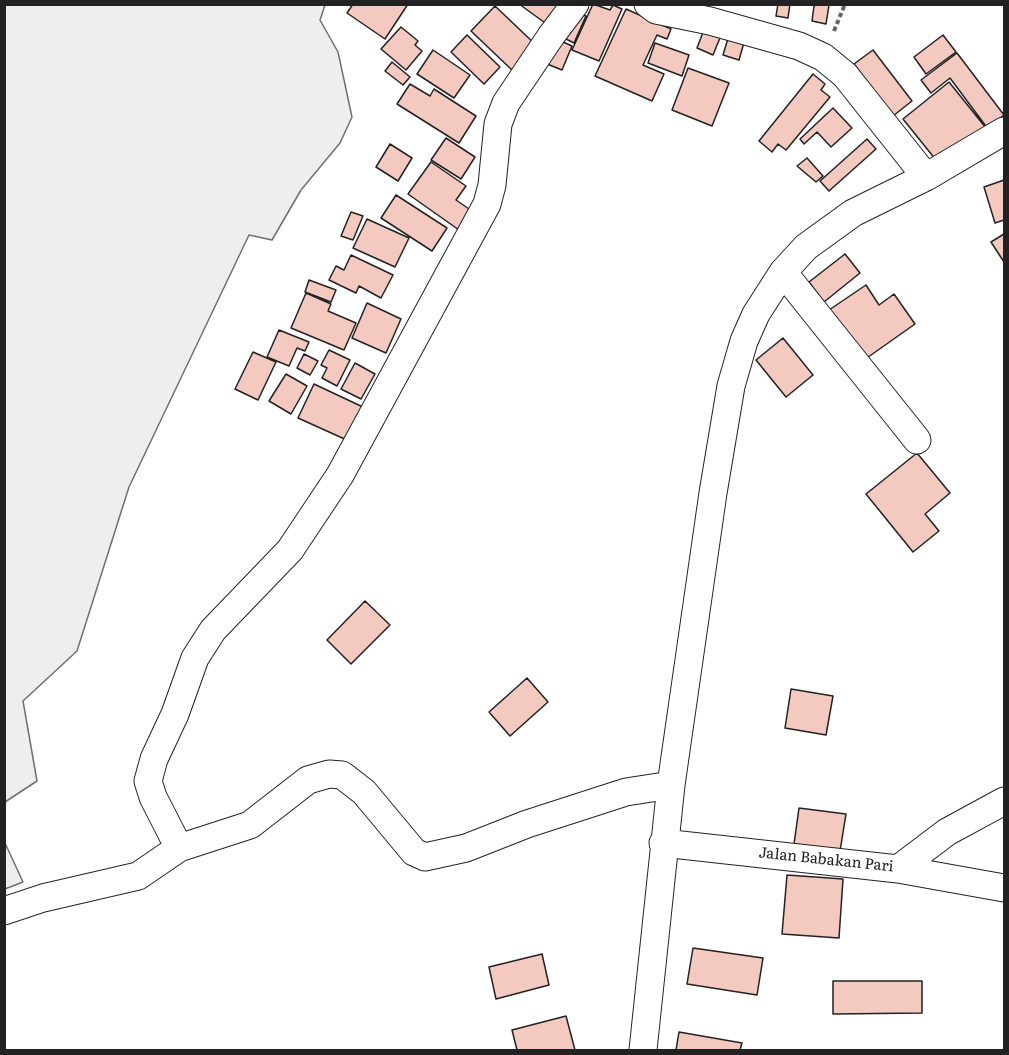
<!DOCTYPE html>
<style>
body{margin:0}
#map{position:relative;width:1009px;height:1055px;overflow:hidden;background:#fff;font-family:Literata,serif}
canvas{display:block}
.frame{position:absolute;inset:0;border:6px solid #222;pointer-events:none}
</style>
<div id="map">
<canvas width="1009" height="1055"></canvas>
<div class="frame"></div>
</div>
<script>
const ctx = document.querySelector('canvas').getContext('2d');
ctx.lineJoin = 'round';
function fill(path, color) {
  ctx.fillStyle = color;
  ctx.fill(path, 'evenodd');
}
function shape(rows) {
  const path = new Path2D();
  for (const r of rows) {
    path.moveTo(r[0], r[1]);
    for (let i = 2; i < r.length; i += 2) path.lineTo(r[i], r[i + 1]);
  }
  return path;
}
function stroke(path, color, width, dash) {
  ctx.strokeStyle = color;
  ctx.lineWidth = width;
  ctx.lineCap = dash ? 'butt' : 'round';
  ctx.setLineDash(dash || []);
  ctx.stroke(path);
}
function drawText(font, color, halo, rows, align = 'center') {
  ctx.font = font + ' Literata,serif';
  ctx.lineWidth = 4.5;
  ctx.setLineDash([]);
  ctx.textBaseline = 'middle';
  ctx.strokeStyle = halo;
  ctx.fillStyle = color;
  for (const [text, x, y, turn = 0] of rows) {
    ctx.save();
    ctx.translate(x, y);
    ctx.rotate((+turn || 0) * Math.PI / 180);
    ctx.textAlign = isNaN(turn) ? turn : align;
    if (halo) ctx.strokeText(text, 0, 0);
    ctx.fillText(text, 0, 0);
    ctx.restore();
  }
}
const green = shape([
 [5,4,325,5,320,20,338,52,352,117,340,143,301,190,272,240,249,235,129,487,77,651,23,701,37,781,5,802,5,4],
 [5,843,23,882,5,889,4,889,5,843]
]);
const building = shape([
 [353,4,408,4,385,39,347,13,353,4],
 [519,4,563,4,548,25,519,4],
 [593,4,610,10,613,5,622,9,599,61,572,50,593,4],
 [778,4,790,4,788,18,776,16,778,4],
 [818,4,829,5,826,24,812,21,814,6,818,4],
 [495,6,537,46,513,71,471,31,495,6],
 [626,9,671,29,667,39,657,35,643,65,664,74,652,101,595,76,626,9],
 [576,12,586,16,574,43,564,38,576,12],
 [401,27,418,41,415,45,422,51,406,70,381,49,401,27],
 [705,27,722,33,713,55,697,48,705,27],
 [467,35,500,67,484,84,451,52,467,35],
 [729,35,745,39,739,60,723,55,729,35],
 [943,35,956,52,926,74,914,57,943,35],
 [552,37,572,46,562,70,542,62,552,37],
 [655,43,689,55,682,76,648,63,655,43],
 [433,50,470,75,454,98,417,74,433,50],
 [873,50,912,101,893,116,854,64,873,50],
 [957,53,1004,115,988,129,950,78,931,93,921,80,957,53],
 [392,62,410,77,403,85,385,71,392,62],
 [688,68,729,83,712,126,672,110,688,68],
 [813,74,825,84,821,90,830,97,786,150,778,144,772,152,759,141,813,74],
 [949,82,986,128,940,165,903,119,949,82],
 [410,84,430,96,434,89,476,116,459,143,397,104,410,84],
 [833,108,852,128,831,147,817,132,804,144,800,139,833,108],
 [446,138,475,157,461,179,431,160,446,138],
 [867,139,876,149,829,191,820,181,867,139],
 [390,144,412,158,398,181,376,167,390,144],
 [807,158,823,176,816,182,797,166,807,158],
 [431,162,466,186,456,200,472,211,459,230,408,194,431,162],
 [1004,180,1004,220,995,223,984,187,1004,180],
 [396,195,447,228,432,251,381,218,396,195],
 [351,212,363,216,353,240,341,236,351,212],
 [367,219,409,238,395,267,353,248,367,219],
 [1004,234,1004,262,991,242,1004,234],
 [845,254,860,273,824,302,809,282,845,254],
 [351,255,393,275,381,298,359,286,356,293,329,280,336,266,344,270,351,255],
 [309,280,336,290,331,302,305,292,309,280],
 [866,285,879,305,894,294,915,324,864,360,829,310,866,285],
 [306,293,331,304,328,311,356,323,344,350,291,328,306,293],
 [367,303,401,319,386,353,352,338,367,303],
 [279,330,309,342,305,351,297,348,289,366,267,357,279,330],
 [783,338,813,375,786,397,756,360,783,338],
 [329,350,350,360,337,386,322,378,327,368,321,365,329,350],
 [253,352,276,362,258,400,235,389,253,352],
 [304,354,318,361,310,375,297,368,304,354],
 [355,363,375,374,361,399,341,389,355,363],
 [286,374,307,386,291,414,269,401,286,374],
 [314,384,365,408,349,441,298,418,314,384],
 [917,453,950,493,925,514,939,531,913,552,866,494,917,453],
 [365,601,390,625,351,664,327,640,365,601],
 [527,678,548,702,510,736,489,712,527,678],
 [791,689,833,696,826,735,785,728,791,689],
 [799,808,846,814,840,851,794,844,799,808],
 [787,875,843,879,839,938,782,934,787,875],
 [693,948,763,958,757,995,687,984,693,948],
 [542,954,549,985,496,999,489,967,542,954],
 [833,981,922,981,922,1013,833,1014,833,981],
 [566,1016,575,1050,517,1050,512,1030,566,1016],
 [679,1032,742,1043,740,1050,676,1050,679,1032]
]);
const path = shape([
 [834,31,845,4]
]);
const minor = shape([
 [648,4,656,10,710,21,799,46,823,57,845,75,926,177],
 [783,272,917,440],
 [663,843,898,869,947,832,1004,801],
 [179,848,153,797,148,781,154,759,175,714,195,658,213,630,290,550,340,475,487,204,492,185,498,124,506,103,551,36,575,4],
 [898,869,1004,888],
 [4,911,43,898,138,876,179,848,250,825,308,780,329,774,342,775,364,792,414,852,425,857,466,848,527,824,626,792,671,785],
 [643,1050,671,785,713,493,731,386,744,341,756,314,783,272,806,247,853,213,926,177,1004,131]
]);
const streetNames = [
 ["Jalan Babakan Pari",826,860,6]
];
fill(green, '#eee');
stroke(green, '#6f6f6f', 1.5);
fill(building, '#f3c9c0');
stroke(building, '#222', 1.5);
stroke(minor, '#222', 29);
stroke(path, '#646464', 4, [4.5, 3]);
stroke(minor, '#fff', 27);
drawText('15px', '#222', '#fff', streetNames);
</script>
